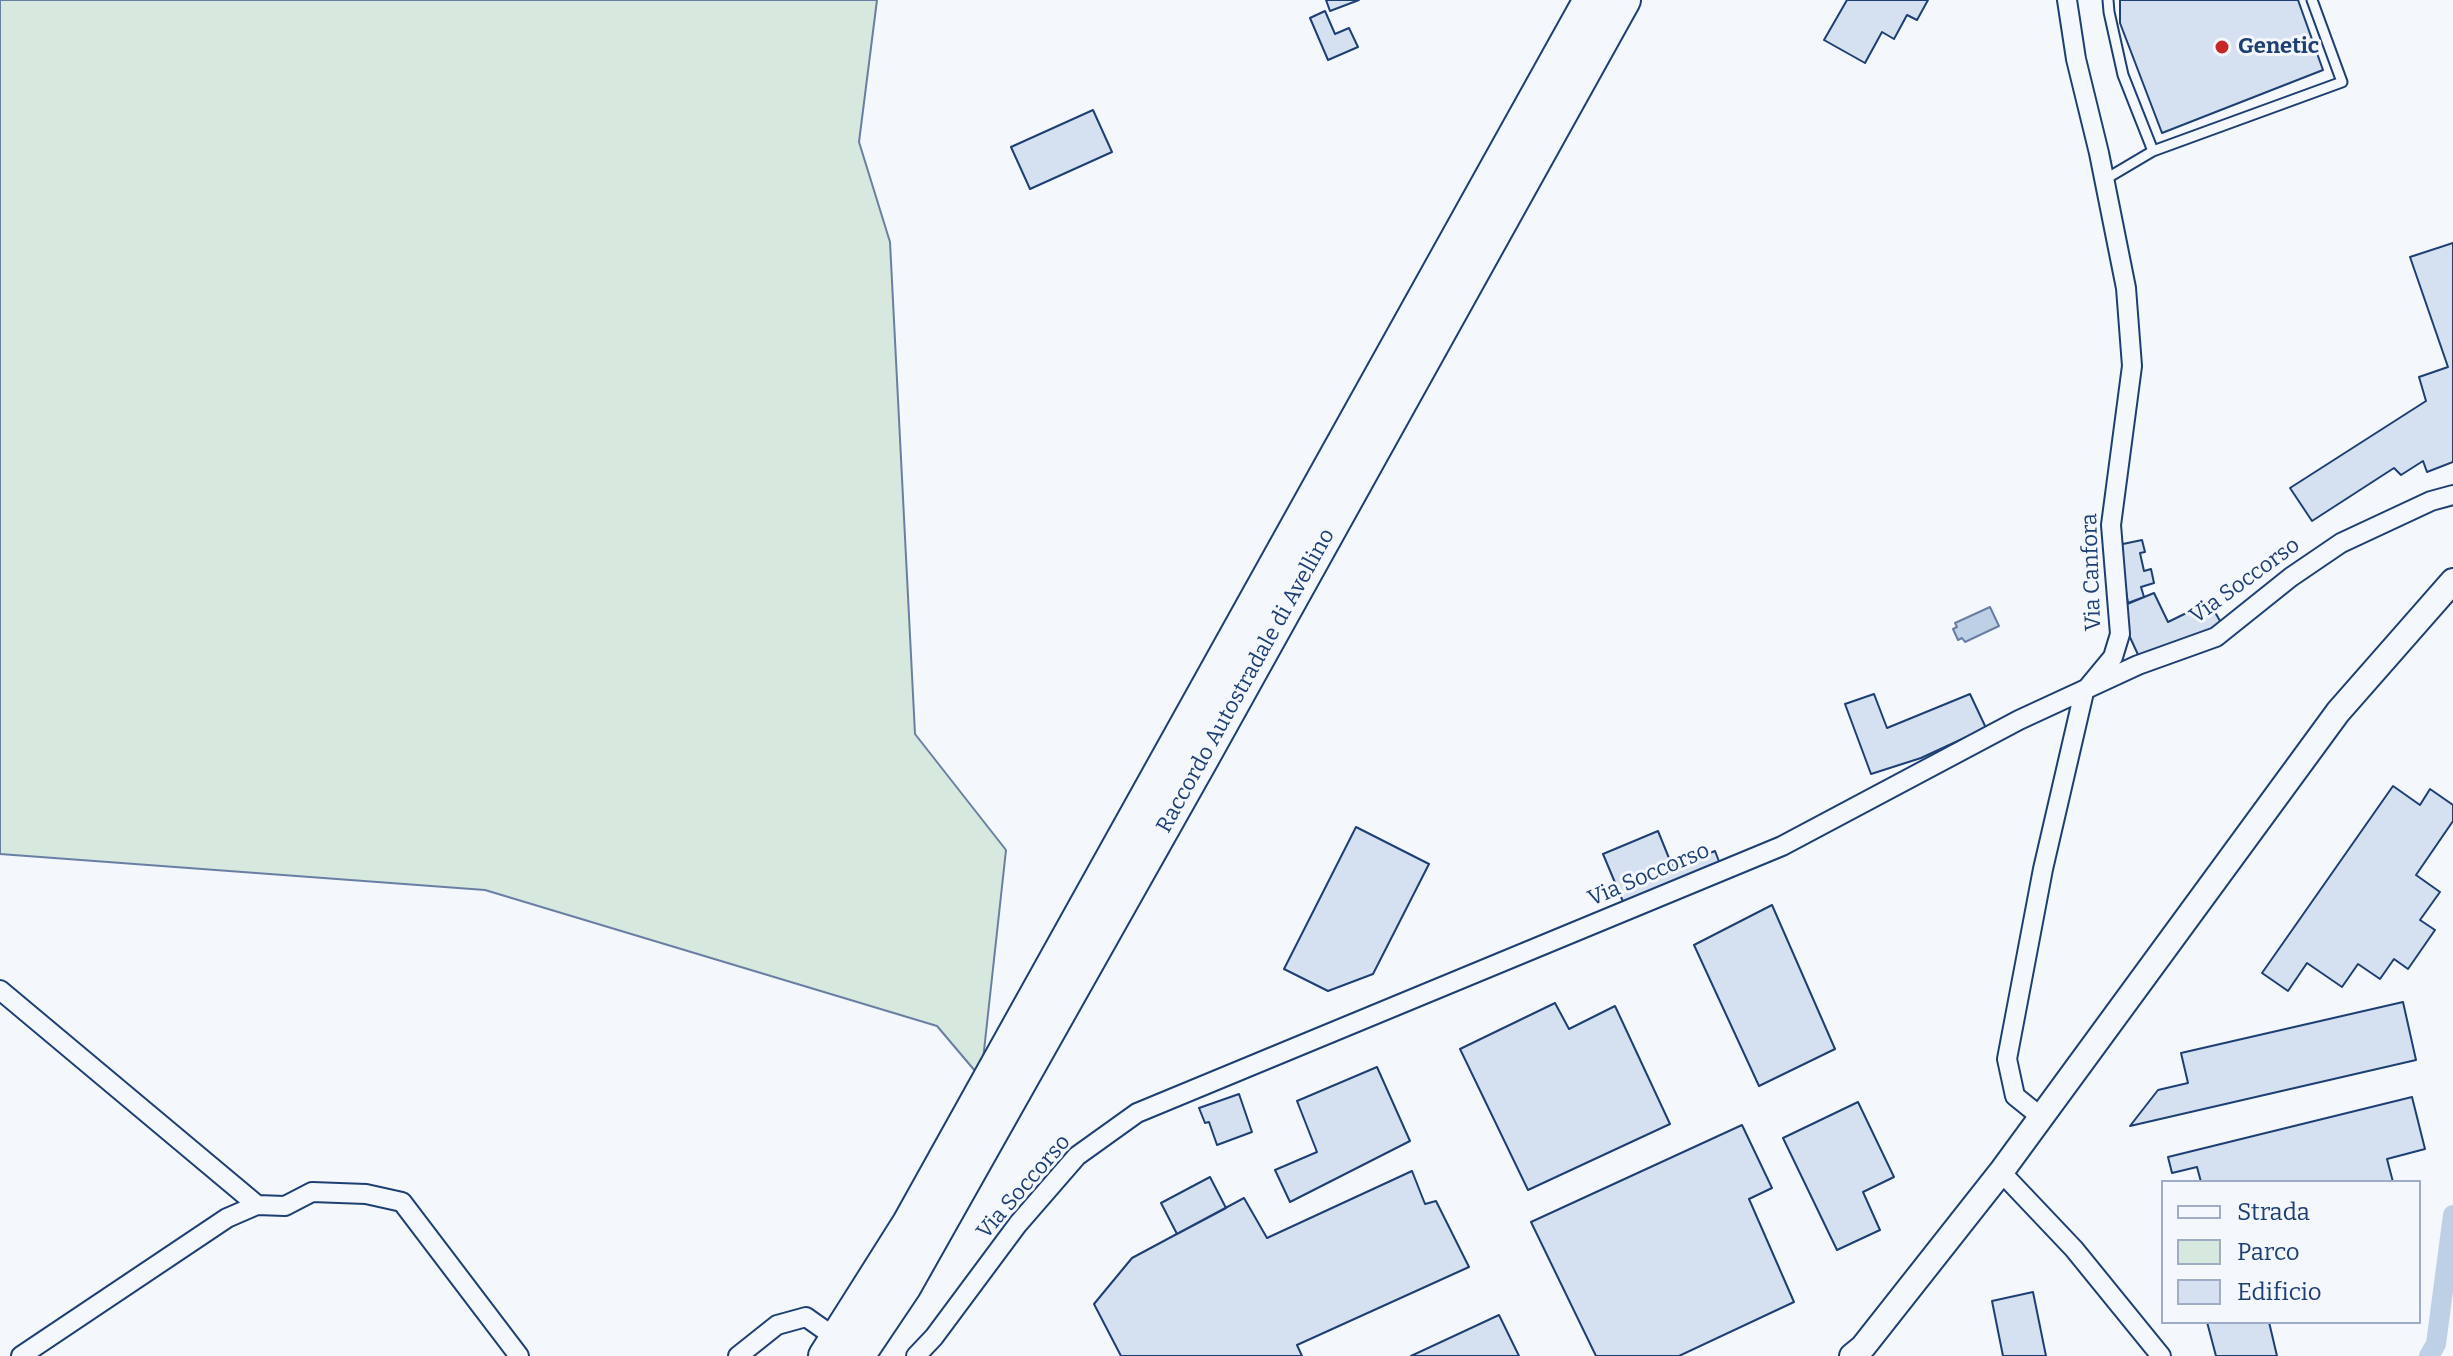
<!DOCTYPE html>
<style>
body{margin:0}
#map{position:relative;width:2453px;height:1356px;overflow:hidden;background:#f4f7fb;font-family:Bitter,serif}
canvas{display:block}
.legend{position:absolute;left:2161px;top:1180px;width:260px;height:144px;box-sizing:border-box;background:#f4f7fb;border:2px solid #9eadc5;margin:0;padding:10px 14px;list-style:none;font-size:24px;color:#1d3f73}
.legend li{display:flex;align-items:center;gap:16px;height:40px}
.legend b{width:40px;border:2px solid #9eadc5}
</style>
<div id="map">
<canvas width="2453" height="1356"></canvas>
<ul class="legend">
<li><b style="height:10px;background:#f4f7fb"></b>Strada</li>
<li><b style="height:22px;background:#d7e8df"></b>Parco</li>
<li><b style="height:22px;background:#d5e0f0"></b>Edificio</li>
</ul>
</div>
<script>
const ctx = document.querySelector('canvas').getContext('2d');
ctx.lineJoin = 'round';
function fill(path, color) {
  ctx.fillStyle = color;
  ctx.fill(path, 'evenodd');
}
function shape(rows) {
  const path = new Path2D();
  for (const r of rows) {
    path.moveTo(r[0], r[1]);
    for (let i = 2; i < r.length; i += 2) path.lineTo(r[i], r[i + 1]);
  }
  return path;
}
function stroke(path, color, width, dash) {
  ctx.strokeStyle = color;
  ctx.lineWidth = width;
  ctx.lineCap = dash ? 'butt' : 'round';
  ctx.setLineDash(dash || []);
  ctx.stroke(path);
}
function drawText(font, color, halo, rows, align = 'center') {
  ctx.font = font + ' Bitter,serif';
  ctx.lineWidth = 6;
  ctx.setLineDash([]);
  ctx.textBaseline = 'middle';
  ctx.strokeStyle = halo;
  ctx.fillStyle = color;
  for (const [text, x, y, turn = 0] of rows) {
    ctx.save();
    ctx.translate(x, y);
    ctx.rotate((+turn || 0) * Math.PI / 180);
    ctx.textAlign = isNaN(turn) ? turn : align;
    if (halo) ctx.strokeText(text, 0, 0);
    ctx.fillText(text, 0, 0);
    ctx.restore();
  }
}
const green = shape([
 [0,0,877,0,859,142,890,242,915,734,1006,850,981,1078,937,1026,485,890,0,854,0,0]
]);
const water = shape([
 [1990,607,1999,626,1965,642,1962,638,1958,640,1953,629,1957,627,1955,623,1990,607]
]);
const canal = shape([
 [2429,1356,2436,1344,2453,1215]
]);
const building = shape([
 [1326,0,1359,0,1330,11,1326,0],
 [1847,0,1928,0,1917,20,1907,15,1894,39,1882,32,1865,63,1824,40,1847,0],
 [2120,0,2298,0,2323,70,2162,133,2120,23,2120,0],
 [1325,11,1335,34,1349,28,1358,47,1328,60,1310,18,1325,11],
 [1093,110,1112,152,1030,189,1011,147,1093,110],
 [2453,243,2453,462,2427,472,2423,461,2401,475,2394,468,2312,521,2290,488,2426,401,2419,377,2448,367,2410,257,2453,243],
 [2142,540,2145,552,2140,553,2144,571,2151,569,2154,583,2141,587,2144,597,2128,603,2118,545,2142,540],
 [2154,593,2168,622,2209,602,2223,626,2140,659,2123,622,2120,607,2154,593],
 [1874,694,1887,728,1970,694,1986,728,1921,758,1871,774,1845,704,1874,694],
 [2393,786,2420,805,2430,789,2453,805,2453,821,2416,875,2440,892,2420,920,2435,930,2408,969,2394,959,2380,979,2358,964,2342,987,2307,963,2288,991,2262,973,2393,786],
 [1356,827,1429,864,1373,974,1328,991,1284,969,1356,827],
 [1658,831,1673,868,1715,851,1720,864,1624,904,1603,854,1658,831],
 [1772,905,1835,1049,1759,1086,1694,945,1772,905],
 [2403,1002,2416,1060,2130,1126,2158,1090,2188,1083,2181,1053,2403,1002],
 [1555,1003,1569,1029,1615,1006,1670,1124,1528,1190,1460,1049,1555,1003],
 [1377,1067,1410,1141,1290,1202,1275,1170,1317,1152,1297,1101,1377,1067],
 [1239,1094,1252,1132,1217,1145,1209,1122,1205,1123,1199,1108,1239,1094],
 [2412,1097,2425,1149,2387,1159,2393,1182,2201,1182,2197,1167,2172,1173,2168,1157,2412,1097],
 [1858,1102,1894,1177,1863,1192,1880,1230,1837,1250,1783,1138,1858,1102],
 [1742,1125,1772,1188,1749,1199,1794,1302,1679,1356,1596,1356,1531,1222,1742,1125],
 [1412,1171,1425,1204,1436,1201,1469,1267,1297,1345,1302,1356,1121,1356,1094,1304,1132,1258,1244,1198,1267,1238,1412,1171],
 [1210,1177,1226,1208,1177,1234,1161,1203,1210,1177],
 [2033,1292,2046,1356,2003,1356,1992,1301,2033,1292],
 [1499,1315,1519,1356,1411,1356,1499,1315],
 [2207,1322,2269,1322,2277,1356,2216,1356,2207,1322]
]);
const lane = shape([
 [2108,0,2109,12,2123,75,2153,151,2342,82,2312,0],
 [2104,180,2153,151]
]);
const street = shape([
 [0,990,257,1205],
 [2041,1117,2015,1096,2007,1059,2043,869,2084,692,2113,657,2120,634,2111,525,2132,366,2126,288,2099,153,2076,59,2067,0],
 [2001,1172,2074,1249,2161,1356],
 [21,1356,227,1218,257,1205,285,1206,312,1192,366,1194,402,1202,519,1356],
 [738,1356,777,1325,806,1317,823,1329],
 [916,1356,934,1337,1018,1224,1077,1156,1137,1113,1782,846,2019,720,2138,665,2216,637,2291,577,2341,543,2431,501,2453,495]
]);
const secondary = shape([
 [1852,1356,1863,1347,2001,1172,2338,712,2453,581]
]);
const highway = shape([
 [825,1356,909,1223,1590,0],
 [858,1356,905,1286,1202,759,1624,0]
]);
const markers = [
 [2222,47,8,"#c62828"]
];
const poiNames = [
 ["Genetic",2238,47]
];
const streetNames = [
 ["Via Canfora",2092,572,-92],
 ["Via Soccorso",2245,581,-36],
 ["Raccordo Autostradale di Avellino",1246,681,-61],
 ["Via Soccorso",1649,875,-23],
 ["Via Soccorso",1024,1187,-49]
];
fill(green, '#d7e8df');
stroke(green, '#687fa3', 2);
fill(water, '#bed0e5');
stroke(water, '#687fa3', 2);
stroke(canal, '#bed0e5', 20);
fill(building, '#d5e0f0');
stroke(building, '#1d3f73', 2);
stroke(lane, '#1d3f73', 13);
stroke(street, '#1d3f73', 22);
stroke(secondary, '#1d3f73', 28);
stroke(highway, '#1d3f73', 36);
stroke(lane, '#f4f7fb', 9);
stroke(street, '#f4f7fb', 18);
stroke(secondary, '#f4f7fb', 24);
stroke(highway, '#f4f7fb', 32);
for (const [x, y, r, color] of markers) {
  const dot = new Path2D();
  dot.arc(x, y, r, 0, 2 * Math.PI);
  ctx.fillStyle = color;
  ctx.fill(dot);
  stroke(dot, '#f4f7fb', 3);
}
drawText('bold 22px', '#1d3f73', '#f4f7fb', poiNames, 'left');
drawText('22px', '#1d3f73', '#f4f7fb', streetNames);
</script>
